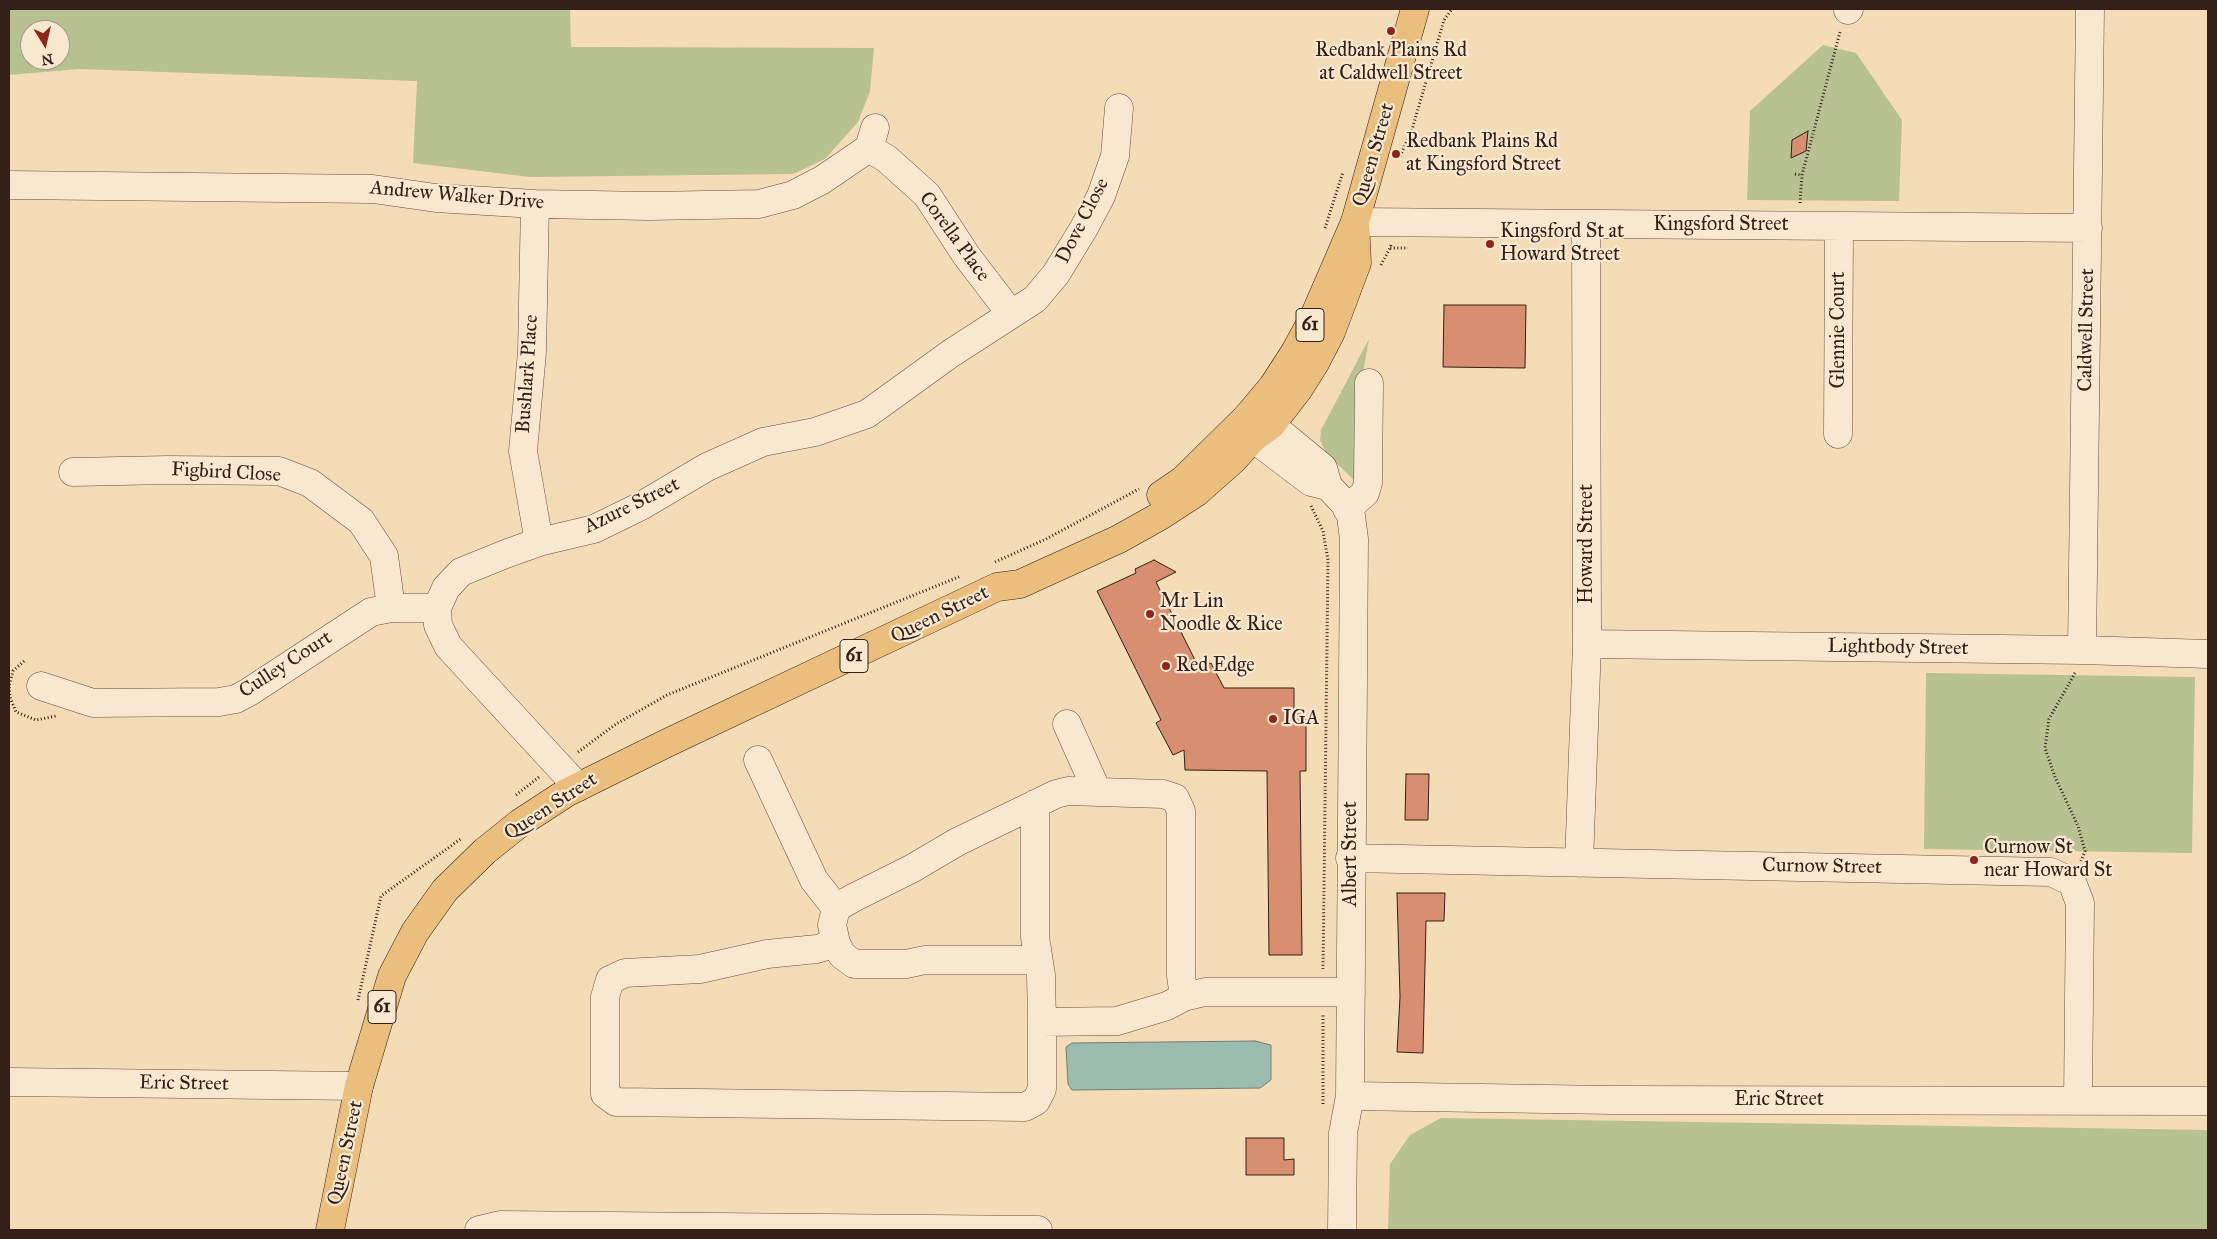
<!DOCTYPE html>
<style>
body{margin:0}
#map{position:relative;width:2217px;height:1239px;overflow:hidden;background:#f4dcb7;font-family:"IM FELL Great Primer",serif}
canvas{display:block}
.frame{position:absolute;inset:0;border:10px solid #332018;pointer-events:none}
.north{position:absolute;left:20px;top:20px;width:50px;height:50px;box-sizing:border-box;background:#f8e8d0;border:1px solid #a99886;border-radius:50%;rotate:171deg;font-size:14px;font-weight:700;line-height:20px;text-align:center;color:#332018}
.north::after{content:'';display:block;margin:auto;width:18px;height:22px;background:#8f2418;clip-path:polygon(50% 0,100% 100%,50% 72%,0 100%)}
</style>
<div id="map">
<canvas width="2217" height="1239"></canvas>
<div class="frame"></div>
<div class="north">N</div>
</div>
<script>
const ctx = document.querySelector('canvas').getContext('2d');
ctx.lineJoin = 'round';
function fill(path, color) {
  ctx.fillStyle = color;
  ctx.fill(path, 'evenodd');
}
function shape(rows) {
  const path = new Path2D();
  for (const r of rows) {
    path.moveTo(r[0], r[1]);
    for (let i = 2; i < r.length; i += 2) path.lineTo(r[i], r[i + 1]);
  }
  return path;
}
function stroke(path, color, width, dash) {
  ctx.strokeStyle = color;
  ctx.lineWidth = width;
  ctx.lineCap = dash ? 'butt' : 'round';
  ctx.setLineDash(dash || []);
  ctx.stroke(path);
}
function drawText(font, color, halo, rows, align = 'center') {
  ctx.font = font + ' "IM FELL Great Primer",serif';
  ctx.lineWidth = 4.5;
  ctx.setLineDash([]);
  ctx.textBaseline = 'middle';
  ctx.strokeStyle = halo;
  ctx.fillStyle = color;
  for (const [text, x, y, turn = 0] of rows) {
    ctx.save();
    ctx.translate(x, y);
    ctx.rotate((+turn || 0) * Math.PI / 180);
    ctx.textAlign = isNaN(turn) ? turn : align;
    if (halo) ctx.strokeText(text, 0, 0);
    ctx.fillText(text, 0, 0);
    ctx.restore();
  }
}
const green = shape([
 [9,9,570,9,571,47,874,48,870,91,858,122,825,159,793,174,530,177,413,163,417,81,79,69,9,75],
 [30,30,60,30,60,60,30,60],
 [1823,45,1856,53,1902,120,1899,201,1747,200,1750,111],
 [1369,339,1360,389,1356,482,1326,453,1320,440,1321,430],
 [1926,673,2195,677,2192,853,1924,849],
 [1441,1118,2208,1130,2208,1230,1388,1230,1390,1164,1410,1135]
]);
const water = shape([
 [1255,1041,1271,1045,1271,1080,1260,1088,1072,1090,1068,1084,1066,1047,1072,1043,1255,1041]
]);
const building = shape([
 [1808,131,1806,151,1791,158,1792,140,1808,131],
 [1444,305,1526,305,1525,368,1443,367,1444,305],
 [1154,560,1176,572,1156,582,1199,668,1211,663,1224,688,1294,688,1294,714,1306,714,1306,771,1300,771,1302,955,1269,955,1267,771,1185,770,1184,750,1173,755,1156,723,1161,720,1097,591,1136,573,1135,569,1154,560],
 [1406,774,1429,774,1428,820,1405,820,1406,774],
 [1397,893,1445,893,1444,921,1426,921,1423,1053,1397,1052,1400,997,1397,893],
 [1246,1138,1284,1138,1284,1160,1294,1159,1294,1175,1246,1175,1246,1138]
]);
const path = shape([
 [1400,156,1411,133,1444,20,1452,9],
 [1795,174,1802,175],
 [1800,203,1802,175,1840,32],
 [1325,228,1343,172],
 [1391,245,1390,248,1408,248],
 [1381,265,1390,248],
 [1311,506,1323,531,1328,560,1323,969],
 [995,562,1046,539,1139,489],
 [24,661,13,671,9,686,10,697,16,712,36,720,56,716],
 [2075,673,2049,719,2045,748,2055,777,2078,826,2085,851,2081,861],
 [578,752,616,724,667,695,961,576],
 [516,795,539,777],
 [358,1000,381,896,462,838],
 [1323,1104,1323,1015]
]);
const minor = shape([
 [1848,10,1849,9],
 [869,148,887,159,927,195,966,255,1011,314],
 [9,185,373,189,436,198,535,204,650,206,759,204,793,195,822,180,869,148,875,128],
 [535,204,532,352,523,451,539,542],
 [1355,222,2088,228],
 [1247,417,1253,438,1311,482,1327,486],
 [1248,418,1271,425,1323,468,1328,486,1345,504,1351,516,1354,539,1350,1096,1343,1133,1342,1230],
 [1838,434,1839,227],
 [73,472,168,470,279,471,310,483,361,521,384,556,391,608],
 [1347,509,1365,493,1368,483,1369,383],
 [1587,644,2082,650,2208,654],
 [2082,650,2090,9],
 [41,686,93,703,219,702,236,699,249,692,371,612,391,608,437,608],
 [1067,724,1097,791],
 [758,760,814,880,836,908],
 [578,787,448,646,438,625,437,608,446,588,461,572,508,553,539,542,594,529,641,506,707,467,763,442,815,432,867,414,950,354,1035,299,1056,274,1084,228,1101,196,1115,156,1119,108],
 [1035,804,1035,937,1041,975,1042,1022],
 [1350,858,2051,872,2072,882,2080,903,2078,1100],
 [1579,863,1587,644,1586,225],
 [836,943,817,949,767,954,700,969,625,973,610,980,605,997,605,1094,616,1102,1025,1107,1036,1101,1042,1089,1042,1022,1117,1021,1167,1006,1184,997,1205,992,1351,992],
 [1038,960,925,960,906,964,854,964,842,955,836,943,832,925,836,908,853,898,913,868,957,842,1056,794,1068,791,1163,794,1175,798,1181,811,1181,976,1184,997],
 [9,1082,359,1086],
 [1350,1096,1612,1100,2208,1101],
 [479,1230,500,1225,1038,1230]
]);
const major = shape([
 [1161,495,1183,480,1247,417,1273,386,1295,352,1313,319,1355,222,1415,9],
 [330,1230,359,1086,392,976,415,932,445,890,485,851,520,823,566,793,667,743,997,587,1020,584,1119,539,1160,516,1197,492,1233,460,1253,438,1271,425,1298,390,1315,363,1331,332,1357,263,1355,222]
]);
const markers = [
 [1391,31,5,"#8f2418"],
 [1396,154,5,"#8f2418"],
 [1490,244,5,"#8f2418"],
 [1150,614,5,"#8f2418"],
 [1166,666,5,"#8f2418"],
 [1273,719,5,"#8f2418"],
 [1974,860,5,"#8f2418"]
];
const shields = [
 [1310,325,28],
 [854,656,28],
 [382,1007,28]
];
const shieldNames = [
 ["61",1310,325],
 ["61",854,656],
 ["61",382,1007]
];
const poiNames = [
 ["Redbank Plains Rd",1391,51,"center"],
 ["at Caldwell Street",1391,74,"center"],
 ["Redbank Plains Rd",1406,142],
 ["at Kingsford Street",1406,165],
 ["Kingsford St at",1500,232],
 ["Howard Street",1500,255],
 ["Mr Lin",1160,602],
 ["Noodle & Rice",1160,625],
 ["Red Edge",1176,666],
 ["IGA",1283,719],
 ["Curnow St",1984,848],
 ["near Howard St",1984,871]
];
const streetNames = [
 ["Queen Street",1374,155,-74],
 ["Andrew Walker Drive",457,196,5],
 ["Dove Close",1083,221,-63],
 ["Kingsford Street",1721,225],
 ["Corella Place",954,237,54],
 ["Glennie Court",1839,330,-90],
 ["Caldwell Street",2087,330,-89],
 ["Bushlark Place",528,374,-86],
 ["Figbird Close",226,473,3],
 ["Azure Street",632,506,-26],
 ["Howard Street",1587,544,-90],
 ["Queen Street",940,615,-26],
 ["Lightbody Street",1898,648,1],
 ["Culley Court",286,665,-33],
 ["Queen Street",551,807,-33],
 ["Albert Street",1351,854,-90],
 ["Curnow Street",1822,867,1],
 ["Eric Street",184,1084,1],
 ["Eric Street",1779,1100],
 ["Queen Street",346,1153,-78]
];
fill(green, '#b8c191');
fill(water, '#9cbcaf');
stroke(water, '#727e73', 1);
fill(building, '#d78e71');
stroke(building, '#332018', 1);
stroke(minor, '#634f40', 29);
stroke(major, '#332018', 29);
stroke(path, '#332018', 3, [1, 2.5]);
stroke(minor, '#f8e8d0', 28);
stroke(major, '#eabe7c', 28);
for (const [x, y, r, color] of markers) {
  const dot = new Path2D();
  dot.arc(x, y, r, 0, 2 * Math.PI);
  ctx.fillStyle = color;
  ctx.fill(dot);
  stroke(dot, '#f8e8d0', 2);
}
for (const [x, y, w] of shields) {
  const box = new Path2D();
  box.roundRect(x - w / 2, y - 16.5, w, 33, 4);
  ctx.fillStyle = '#f8e8d0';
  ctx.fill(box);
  stroke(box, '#332018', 1);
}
drawText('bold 19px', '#332018', null, shieldNames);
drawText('20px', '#332018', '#f8e8d0', poiNames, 'left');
drawText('20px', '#332018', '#f8e8d0', streetNames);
</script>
